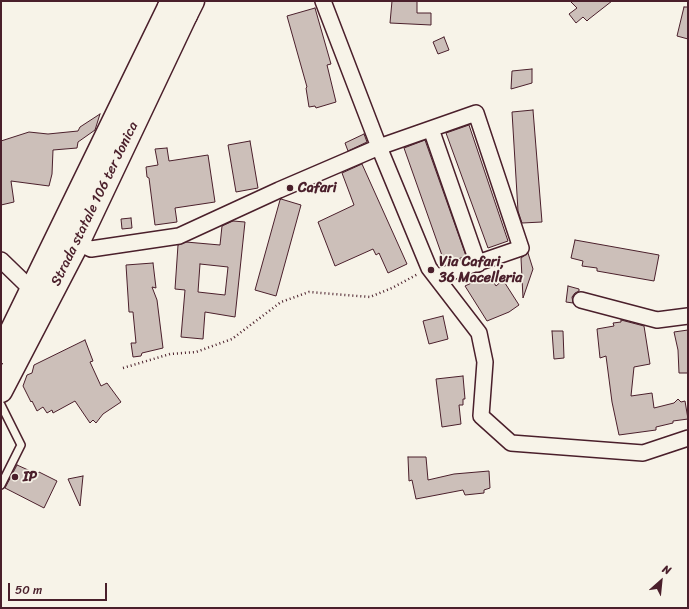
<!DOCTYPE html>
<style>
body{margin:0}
#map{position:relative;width:689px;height:609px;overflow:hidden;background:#f7f3e8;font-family:Sriracha,sans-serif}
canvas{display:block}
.frame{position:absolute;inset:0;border:2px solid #4a1f2b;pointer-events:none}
.north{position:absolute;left:641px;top:561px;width:40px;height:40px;-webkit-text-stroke:3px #f7f3e8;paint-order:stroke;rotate:27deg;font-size:11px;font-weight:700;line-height:16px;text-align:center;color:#4a1f2b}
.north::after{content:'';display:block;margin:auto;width:14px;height:18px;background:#4a1f2b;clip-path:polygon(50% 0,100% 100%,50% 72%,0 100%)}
.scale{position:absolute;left:8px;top:583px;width:99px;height:18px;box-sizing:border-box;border:2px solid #4a1f2b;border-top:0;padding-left:5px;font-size:12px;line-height:14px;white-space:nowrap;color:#4a1f2b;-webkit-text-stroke:3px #f7f3e8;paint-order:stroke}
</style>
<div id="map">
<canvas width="689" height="609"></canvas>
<div class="frame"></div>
<div class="north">N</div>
<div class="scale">50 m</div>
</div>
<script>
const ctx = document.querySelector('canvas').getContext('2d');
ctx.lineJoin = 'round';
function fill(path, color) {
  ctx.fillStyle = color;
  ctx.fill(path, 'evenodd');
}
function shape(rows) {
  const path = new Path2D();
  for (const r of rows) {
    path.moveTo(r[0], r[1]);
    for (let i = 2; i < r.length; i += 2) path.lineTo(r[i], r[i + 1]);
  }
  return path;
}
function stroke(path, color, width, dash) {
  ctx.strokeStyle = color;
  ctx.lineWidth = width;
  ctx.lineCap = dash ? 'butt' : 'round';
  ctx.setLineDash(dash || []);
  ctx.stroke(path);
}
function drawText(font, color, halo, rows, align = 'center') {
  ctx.font = font + ' Sriracha,sans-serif';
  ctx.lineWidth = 3.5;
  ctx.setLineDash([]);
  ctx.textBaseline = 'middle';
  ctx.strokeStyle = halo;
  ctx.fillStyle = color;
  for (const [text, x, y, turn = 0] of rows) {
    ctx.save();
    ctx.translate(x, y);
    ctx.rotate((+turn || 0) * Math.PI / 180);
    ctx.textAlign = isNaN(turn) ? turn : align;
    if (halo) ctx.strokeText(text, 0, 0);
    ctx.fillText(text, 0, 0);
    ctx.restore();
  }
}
const building = shape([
 [392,1,417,1,417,13,431,13,431,25,390,23,392,1],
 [570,1,612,1,589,19,587,21,583,17,576,23,569,14,577,8,570,1],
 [684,7,688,7,688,39,677,36,684,7],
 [315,8,331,64,327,65,336,102,316,108,315,106,309,107,306,88,307,87,287,16,315,8],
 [444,37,449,50,438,54,433,42,444,37],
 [532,69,532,83,511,89,512,71,532,69],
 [533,110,542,222,522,223,518,211,512,112,533,110],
 [100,114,95,130,78,142,77,148,53,150,52,174,49,186,11,181,14,202,1,205,1,141,29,132,48,134,78,131,80,127,100,114],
 [469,125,508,241,488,248,446,133,469,125],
 [364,134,367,142,348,151,345,143,364,134],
 [425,140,466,256,445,264,404,148,425,140],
 [250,141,258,188,236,192,228,145,250,141],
 [167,148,169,161,208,155,215,202,175,208,177,222,155,225,149,178,147,177,146,167,158,165,155,149,167,148],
 [362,164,407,264,388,273,379,253,376,255,373,249,335,266,318,222,354,205,342,173,362,164],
 [281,199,301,205,276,296,255,290,280,200,281,199],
 [131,218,132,228,122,229,121,219,131,218],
 [233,221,245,222,235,317,205,312,203,339,181,337,185,290,175,289,178,245,186,242,220,245,222,226,233,221],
 [200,264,228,267,225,295,198,292,200,264],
 [575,240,659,255,654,281,597,271,597,268,582,266,583,261,571,258,575,240],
 [528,253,533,269,523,298,521,258,528,253],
 [153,263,156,288,152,287,157,300,163,348,142,353,141,356,133,357,131,343,136,343,133,312,129,312,126,265,153,263],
 [489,275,496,286,503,280,519,305,509,312,487,321,465,286,489,275],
 [568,286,579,289,579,291,575,293,572,297,573,303,566,302,568,286],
 [443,316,448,339,429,344,423,321,443,316],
 [621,320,644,326,650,364,634,367,631,396,652,393,654,408,674,403,678,399,681,402,685,401,688,419,673,421,673,423,656,427,656,430,619,435,612,402,606,356,600,358,597,329,614,326,613,323,621,322,621,320],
 [688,330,688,373,679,373,678,350,674,332,688,330],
 [552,331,563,331,564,358,554,359,552,331],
 [85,340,93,361,90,362,101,386,107,383,121,402,103,414,96,423,93,420,90,423,75,401,53,413,52,410,47,413,43,407,37,411,32,401,31,402,23,386,27,375,32,373,34,365,85,340],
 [463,376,465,399,463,399,463,405,459,405,461,424,442,427,436,379,463,376],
 [408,457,426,457,428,480,454,474,489,471,490,488,484,490,484,493,465,495,463,490,416,499,412,480,409,481,408,457],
 [17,465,37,474,39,472,57,481,44,508,5,488,17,465],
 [83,476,80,506,68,479,83,476]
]);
const path = shape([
 [123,368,170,354,196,352,232,339,281,302,309,292,370,297,392,288,418,274]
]);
const service = shape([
 [1,405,21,445,1,485]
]);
const minor = shape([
 [323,1,379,147,429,268,479,333,485,362,481,416,511,443,643,453,688,438],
 [431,129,478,264],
 [78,243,91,249,179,236,279,190,379,147,476,113,521,248,437,277],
 [1,260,32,290],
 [581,300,657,320,688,316]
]);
const primary = shape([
 [1,352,169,7],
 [1,391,78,243,186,15]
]);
const motorway = shape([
 [169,7,172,1],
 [186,15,193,1]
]);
const markers = [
 [290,188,4,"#4a1f2b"],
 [431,270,4,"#4a1f2b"],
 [15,477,4,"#4a1f2b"]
];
const poiNames = [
 ["Cafari",298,188],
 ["Via Cafari,",439,262],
 ["36 Macelleria",439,278],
 ["IP",23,477]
];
const streetNames = [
 ["Strada statale 106 ter Jonica",95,204,-64]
];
fill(building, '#ccbfb9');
stroke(building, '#4a1f2b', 1);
stroke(service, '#4a1f2b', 10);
stroke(minor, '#4a1f2b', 18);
stroke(primary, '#4a1f2b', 25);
stroke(motorway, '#4a1f2b', 25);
stroke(path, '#4a1f2b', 2.5, [1, 3]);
stroke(service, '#f7f3e8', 7);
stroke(minor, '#f7f3e8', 15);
stroke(primary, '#f7f3e8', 22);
stroke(motorway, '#f7f3e8', 22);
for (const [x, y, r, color] of markers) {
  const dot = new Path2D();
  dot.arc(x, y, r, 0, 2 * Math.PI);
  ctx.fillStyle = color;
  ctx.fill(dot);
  stroke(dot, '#f7f3e8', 1.5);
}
drawText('bold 14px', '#4a1f2b', '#f7f3e8', poiNames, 'left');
drawText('14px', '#4a1f2b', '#f7f3e8', streetNames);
</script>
